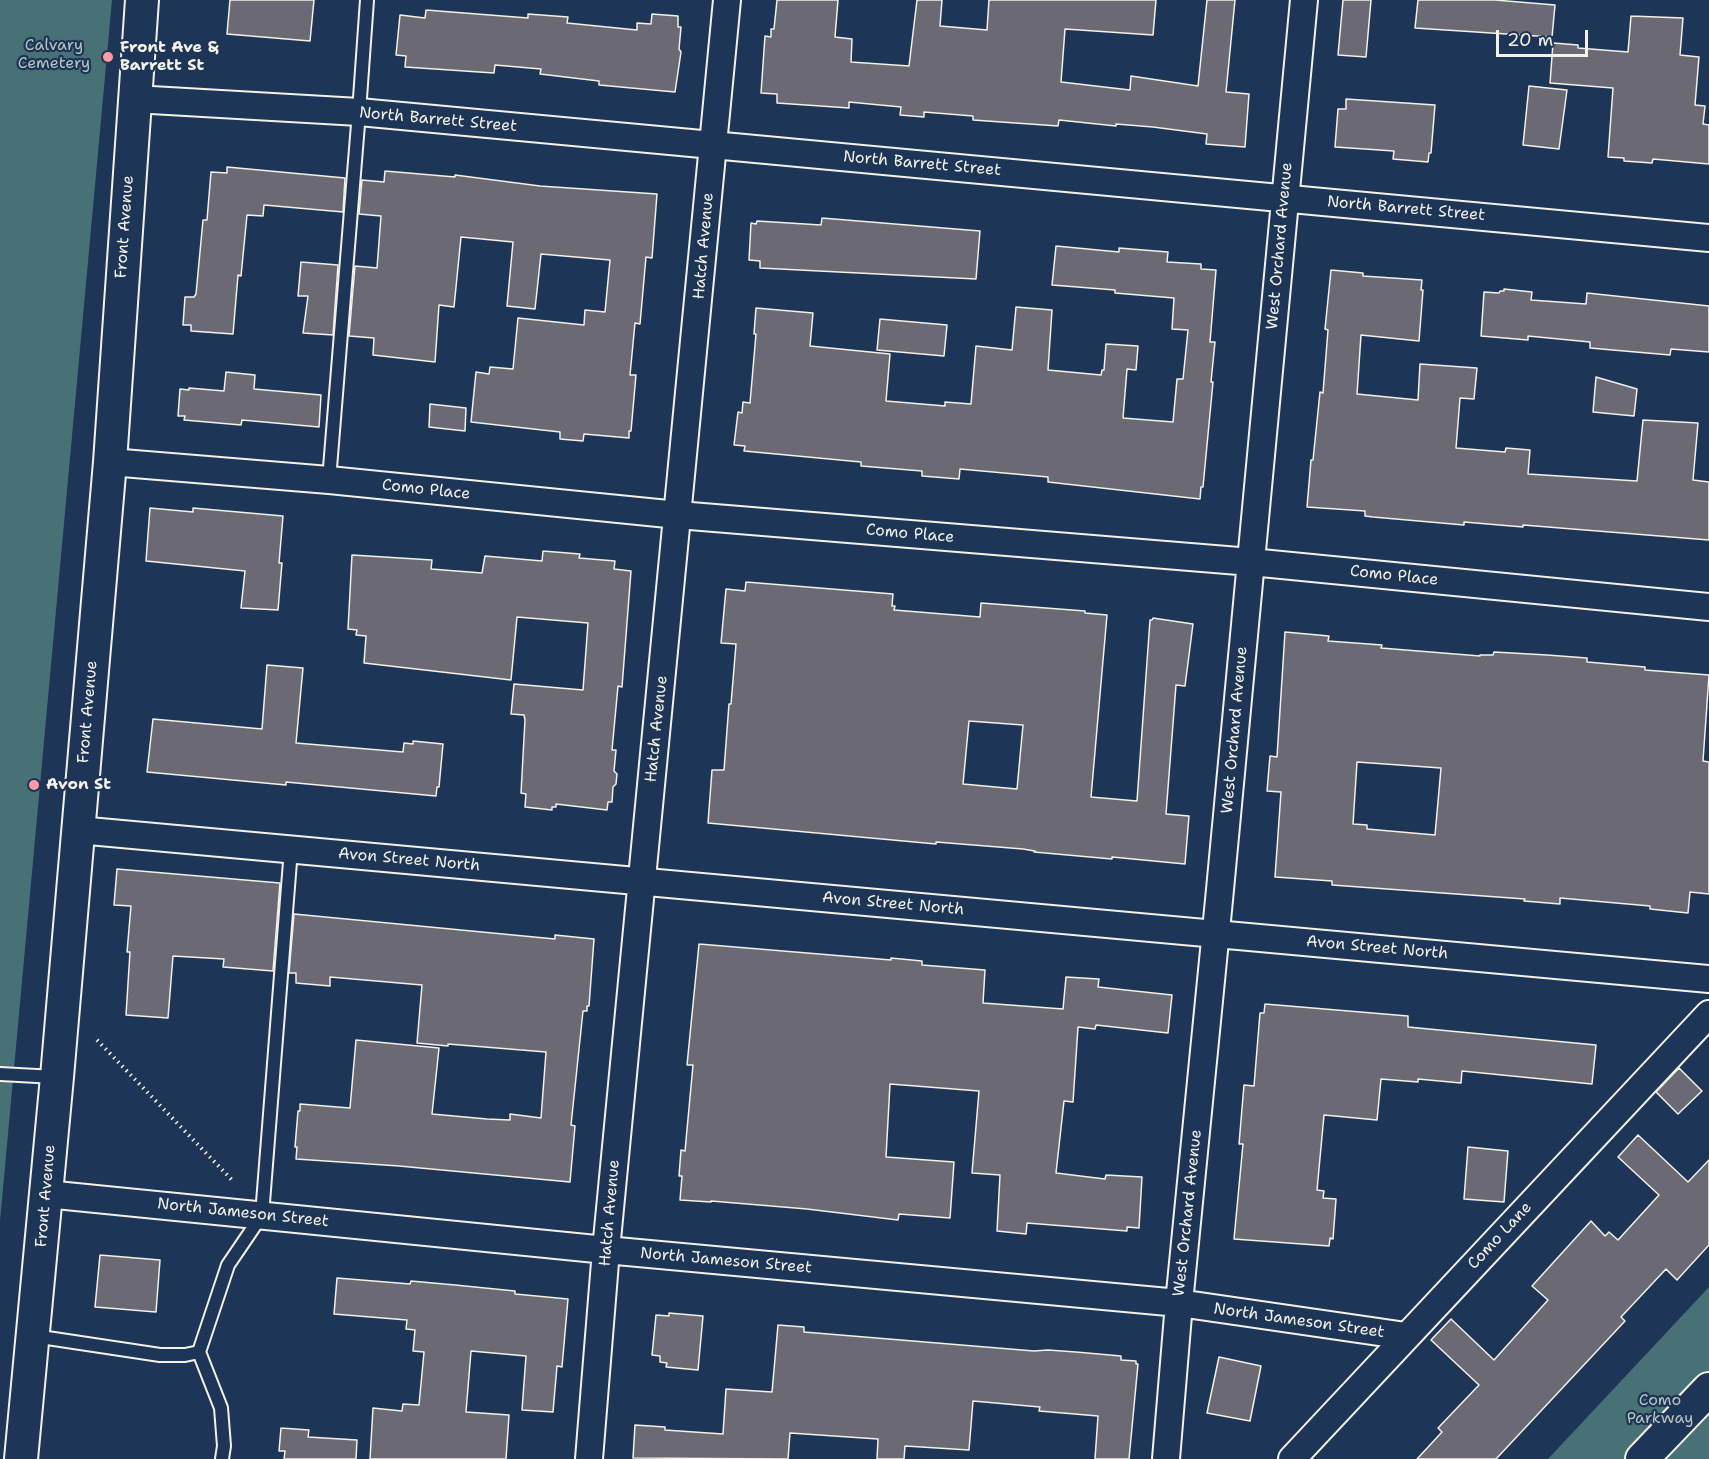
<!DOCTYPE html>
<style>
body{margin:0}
#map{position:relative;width:1709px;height:1459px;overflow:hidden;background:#1d3557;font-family:"Shantell Sans",sans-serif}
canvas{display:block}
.scale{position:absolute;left:1496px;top:30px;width:92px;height:27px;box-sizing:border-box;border:3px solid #f4f1e8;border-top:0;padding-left:8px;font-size:18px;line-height:21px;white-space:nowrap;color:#f4f1e8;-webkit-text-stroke:4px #1d3557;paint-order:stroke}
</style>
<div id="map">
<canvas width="1709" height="1459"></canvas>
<div class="scale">20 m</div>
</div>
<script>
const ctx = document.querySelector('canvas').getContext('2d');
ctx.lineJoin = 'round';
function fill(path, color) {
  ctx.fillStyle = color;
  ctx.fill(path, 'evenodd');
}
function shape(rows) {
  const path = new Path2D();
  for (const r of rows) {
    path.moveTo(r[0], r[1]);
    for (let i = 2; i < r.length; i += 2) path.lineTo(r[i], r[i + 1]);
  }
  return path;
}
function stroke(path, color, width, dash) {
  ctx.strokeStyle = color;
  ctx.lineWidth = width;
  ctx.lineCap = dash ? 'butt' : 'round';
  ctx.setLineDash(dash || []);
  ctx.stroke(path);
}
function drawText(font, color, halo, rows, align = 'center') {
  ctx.font = font + ' "Shantell Sans",sans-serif';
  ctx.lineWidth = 4.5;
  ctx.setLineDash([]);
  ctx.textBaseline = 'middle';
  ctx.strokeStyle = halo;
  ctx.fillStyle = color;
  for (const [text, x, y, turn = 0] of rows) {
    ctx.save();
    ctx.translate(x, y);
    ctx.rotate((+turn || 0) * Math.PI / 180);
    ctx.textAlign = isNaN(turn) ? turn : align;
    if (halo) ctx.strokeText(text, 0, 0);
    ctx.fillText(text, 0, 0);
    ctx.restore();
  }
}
const green = shape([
 [0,0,112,0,0,1221],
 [1709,1287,1709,1459,1548,1459]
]);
const building = shape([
 [230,0,314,0,310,41,227,34,230,0],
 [777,0,838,0,835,37,852,39,851,62,909,66,917,0,942,0,940,26,987,30,989,0,1156,0,1153,35,1065,29,1061,82,1130,90,1131,76,1198,86,1207,0,1235,0,1226,92,1249,94,1245,147,1206,144,1207,134,1153,127,1116,124,1116,126,1059,120,1058,126,973,120,973,116,924,112,924,117,900,115,901,107,849,102,849,108,777,103,777,94,761,93,765,36,771,37,771,29,774,29,777,0],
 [1343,0,1371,0,1366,57,1338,55,1343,0],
 [1418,0,1495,0,1555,5,1552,37,1415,28,1418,0],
 [426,10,528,18,528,14,568,17,567,23,637,30,637,23,651,24,652,14,678,16,678,27,681,27,679,49,681,52,675,92,599,85,599,81,540,74,541,69,495,65,494,73,405,67,406,56,396,55,400,15,425,18,426,10],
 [1631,16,1683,18,1680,55,1699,57,1695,105,1705,106,1703,124,1709,125,1709,164,1653,159,1652,163,1624,161,1624,158,1608,157,1613,88,1550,83,1553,43,1578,45,1578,48,1628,52,1631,16],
 [1529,86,1567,90,1559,149,1523,145,1529,86],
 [1346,99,1435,105,1431,153,1429,153,1428,162,1393,159,1394,151,1335,147,1338,109,1346,109,1346,99],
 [227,167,345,178,343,212,264,205,263,216,247,215,241,276,238,275,233,334,191,331,191,325,183,325,185,297,194,297,196,294,203,220,207,220,211,172,227,173,227,167],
 [385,171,455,177,455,175,540,186,657,194,652,258,646,257,640,324,635,323,630,375,636,375,631,431,629,431,629,438,584,434,583,441,560,439,560,432,471,422,476,372,489,374,490,367,513,369,518,318,584,325,585,310,605,312,610,260,541,254,535,309,507,306,513,242,461,237,454,307,439,305,435,362,373,355,374,338,349,336,355,266,377,268,381,216,359,214,362,180,384,182,385,171],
 [822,218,980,231,976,279,760,268,760,261,749,260,751,223,756,224,757,221,821,225,822,218],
 [1056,246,1119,252,1119,248,1168,252,1167,262,1201,264,1201,269,1216,270,1210,342,1215,342,1211,382,1213,382,1203,487,1201,487,1200,499,1048,482,1048,477,960,469,959,479,922,476,922,471,861,466,861,462,744,451,745,446,734,445,738,412,742,413,743,402,750,403,756,334,754,334,756,308,813,313,810,346,890,354,886,401,945,406,945,402,971,404,976,346,1012,350,1016,307,1052,310,1048,370,1101,375,1102,370,1104,370,1106,344,1138,346,1136,370,1127,369,1123,418,1173,422,1177,379,1183,379,1188,330,1172,329,1174,298,1115,293,1115,290,1052,285,1056,246],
 [301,262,338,265,333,335,303,333,308,296,298,296,301,262],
 [1331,270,1363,273,1363,276,1422,280,1421,290,1423,290,1419,341,1361,335,1357,394,1418,400,1420,364,1477,368,1474,399,1460,398,1456,448,1505,452,1506,448,1530,450,1528,474,1637,481,1643,420,1698,423,1693,480,1709,482,1709,540,1523,525,1523,527,1464,522,1464,525,1373,517,1365,516,1365,511,1307,507,1311,460,1313,460,1320,392,1323,393,1328,330,1325,329,1331,270],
 [1504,289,1532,292,1531,300,1586,304,1587,293,1709,306,1709,352,1671,349,1670,355,1590,348,1590,342,1528,336,1528,340,1481,336,1484,292,1499,293,1500,291,1504,291,1504,289],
 [880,319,947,325,944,356,877,350,880,319],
 [226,372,255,375,254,389,321,395,319,427,242,420,241,425,184,420,185,416,178,416,180,389,189,390,189,388,224,391,226,372],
 [1596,377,1637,389,1634,416,1593,412,1596,377],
 [430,404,466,408,465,431,429,427,430,404],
 [150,508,193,512,193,508,283,516,279,563,282,563,278,610,241,608,245,571,146,561,150,508],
 [543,551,580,554,579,558,615,561,614,569,631,571,622,687,618,686,612,750,616,750,614,771,617,774,616,784,613,787,612,802,608,802,607,810,556,804,556,807,552,807,552,810,525,807,526,794,521,793,525,720,524,715,511,714,514,684,583,690,588,623,517,617,511,680,364,663,366,636,356,635,357,630,348,629,352,555,432,560,431,569,482,573,485,556,542,561,543,551],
 [746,582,893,594,892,606,895,606,894,610,980,617,981,603,1085,611,1085,613,1107,615,1091,797,1137,801,1150,620,1152,620,1153,618,1193,624,1185,686,1176,685,1166,814,1189,816,1185,864,1112,857,1112,859,1034,852,1035,851,1023,849,936,842,936,844,708,823,712,770,724,770,729,704,731,704,736,644,721,643,726,589,745,591,746,582],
 [969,721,1023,725,1017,789,963,784,969,721],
 [1285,632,1329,636,1328,641,1382,645,1381,648,1480,656,1480,655,1493,655,1494,652,1547,655,1587,658,1587,662,1645,667,1645,670,1709,675,1703,761,1709,762,1709,894,1690,892,1688,913,1650,909,1650,906,1560,898,1560,904,1524,901,1525,899,1332,885,1332,881,1275,877,1281,792,1267,791,1270,756,1277,757,1285,632],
 [1357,762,1441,768,1435,835,1367,829,1367,825,1353,824,1357,762],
 [267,665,303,668,296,743,403,752,404,743,413,744,413,741,443,744,439,787,437,787,436,796,286,782,286,785,147,772,153,719,262,729,267,665],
 [117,869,280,883,273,971,223,967,224,959,173,956,168,1018,126,1015,130,952,127,952,131,906,114,905,117,869],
 [294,914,555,939,555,935,594,939,589,1006,587,1006,587,1011,583,1011,571,1125,575,1126,570,1182,399,1166,296,1159,297,1147,295,1147,298,1111,300,1111,300,1104,350,1108,356,1040,439,1048,432,1114,487,1119,510,1120,510,1114,541,1118,546,1052,448,1044,448,1046,417,1043,422,985,330,977,330,986,296,983,296,973,289,973,294,914],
 [699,944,891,960,891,958,922,961,922,965,985,970,983,1003,1063,1009,1066,977,1099,979,1098,987,1172,995,1168,1033,1096,1025,1095,1029,1078,1027,1073,1102,1064,1101,1056,1173,1105,1179,1106,1175,1142,1177,1139,1228,1127,1227,1127,1231,1027,1223,1026,1234,997,1231,1000,1175,972,1173,979,1091,890,1084,886,1157,954,1162,950,1218,899,1214,898,1220,807,1209,711,1201,711,1202,680,1200,682,1176,679,1176,681,1150,685,1151,693,1065,687,1065,699,944],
 [1265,1004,1408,1016,1408,1027,1596,1045,1592,1084,1462,1071,1461,1083,1418,1079,1418,1082,1381,1079,1377,1120,1324,1115,1317,1190,1324,1191,1323,1198,1336,1199,1333,1239,1330,1238,1329,1246,1234,1239,1243,1144,1239,1144,1244,1085,1254,1086,1260,1013,1264,1013,1265,1004],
 [1679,1068,1702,1091,1678,1114,1656,1092,1679,1068],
 [1638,1135,1688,1182,1709,1160,1709,1245,1677,1280,1666,1269,1621,1317,1625,1321,1496,1459,1417,1459,1442,1432,1438,1428,1479,1385,1431,1340,1451,1319,1494,1360,1548,1300,1532,1286,1591,1221,1605,1236,1609,1232,1618,1240,1659,1195,1618,1157,1638,1135],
 [1468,1147,1508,1151,1504,1202,1464,1199,1468,1147],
 [100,1255,160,1260,156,1312,95,1307,100,1255],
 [337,1278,410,1284,411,1281,455,1285,515,1291,515,1294,568,1299,562,1367,557,1366,553,1412,522,1410,526,1356,471,1351,466,1412,509,1415,506,1459,370,1459,373,1408,402,1411,403,1404,419,1405,424,1352,413,1351,415,1330,406,1329,407,1320,334,1314,337,1278],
 [669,1313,703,1316,698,1370,666,1367,667,1363,660,1362,660,1356,652,1355,656,1315,669,1316,669,1313],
 [778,1325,804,1327,804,1332,1034,1351,1048,1350,1076,1352,1121,1356,1121,1360,1136,1361,1136,1364,1138,1364,1129,1459,1095,1459,1098,1416,1039,1411,1040,1407,973,1401,969,1450,905,1446,904,1459,877,1459,878,1439,790,1433,788,1459,633,1458,635,1425,665,1427,665,1430,723,1434,726,1389,772,1392,778,1325],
 [1219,1357,1261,1366,1250,1421,1207,1413,1219,1357],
 [281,1428,309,1430,308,1437,357,1440,356,1459,284,1459,285,1451,279,1451,281,1428]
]);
const path = shape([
 [97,1040,233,1181]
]);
const service = shape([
 [329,480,359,112,367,0],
 [0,1074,55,1077],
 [34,1336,160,1355,185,1355,199,1352,228,1265,262,1215,291,849],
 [199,1352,221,1408,224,1446,222,1459]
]);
const minor = shape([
 [134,99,359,112,1709,238],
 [110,462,329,480,678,515,1251,562,1709,607],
 [78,830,1709,979],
 [46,1194,606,1250,1179,1303,1406,1336],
 [589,1459,606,1250,727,0],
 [1166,1459,1179,1303,1219,900,1304,0],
 [1292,1459,1709,1014]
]);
const tertiary = shape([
 [21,1459,57,1077,110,462,142,0],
 [1642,1459,1709,1389]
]);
const markers = [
 [108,57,6,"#ff9aa2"],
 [34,785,6,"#ff9aa2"]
];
const parkNames = [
 ["Calvary",54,46],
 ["Cemetery",54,64],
 ["Como",1660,1401],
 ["Parkway",1660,1419]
];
const poiNames = [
 ["Front Ave &",120,48],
 ["Barrett St",120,66],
 ["Avon St",46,785]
];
const streetNames = [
 ["North Barrett Street",438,120,5],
 ["North Barrett Street",922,164,5],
 ["North Barrett Street",1406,209,5],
 ["Front Avenue",125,227,-86],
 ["Hatch Avenue",704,246,-85],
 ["West Orchard Avenue",1280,246,-85],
 ["Como Place",426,490,6],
 ["Como Place",910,534,5],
 ["Como Place",1394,576,6],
 ["Front Avenue",88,712,-85],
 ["Hatch Avenue",657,729,-84],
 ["West Orchard Avenue",1235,730,-85],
 ["Avon Street North",409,860,5],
 ["Avon Street North",893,904,5],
 ["Avon Street North",1377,948,5],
 ["Front Avenue",46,1196,-85],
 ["North Jameson Street",243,1213,6],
 ["Hatch Avenue",610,1213,-85],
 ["West Orchard Avenue",1188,1213,-84],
 ["Como Lane",1500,1236,-47],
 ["North Jameson Street",726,1261,5],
 ["North Jameson Street",1299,1321,8]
];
fill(green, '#487176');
fill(building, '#6b6974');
stroke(building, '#f4f1e8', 1.5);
stroke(service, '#f4f1e8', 16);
stroke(minor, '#f4f1e8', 30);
stroke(tertiary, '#f4f1e8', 36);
stroke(path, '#f4f1e8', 4, [1.5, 4.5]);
stroke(service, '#1d3557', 12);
stroke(minor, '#1d3557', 26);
stroke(tertiary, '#1d3557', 32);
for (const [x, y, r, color] of markers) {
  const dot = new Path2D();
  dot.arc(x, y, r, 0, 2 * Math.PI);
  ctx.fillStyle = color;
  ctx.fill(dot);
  stroke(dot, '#1d3557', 2);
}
drawText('16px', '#b8c4c0', '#1d3557', parkNames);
drawText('bold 16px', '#f4f1e8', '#1d3557', poiNames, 'left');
drawText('16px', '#f4f1e8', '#1d3557', streetNames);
</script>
